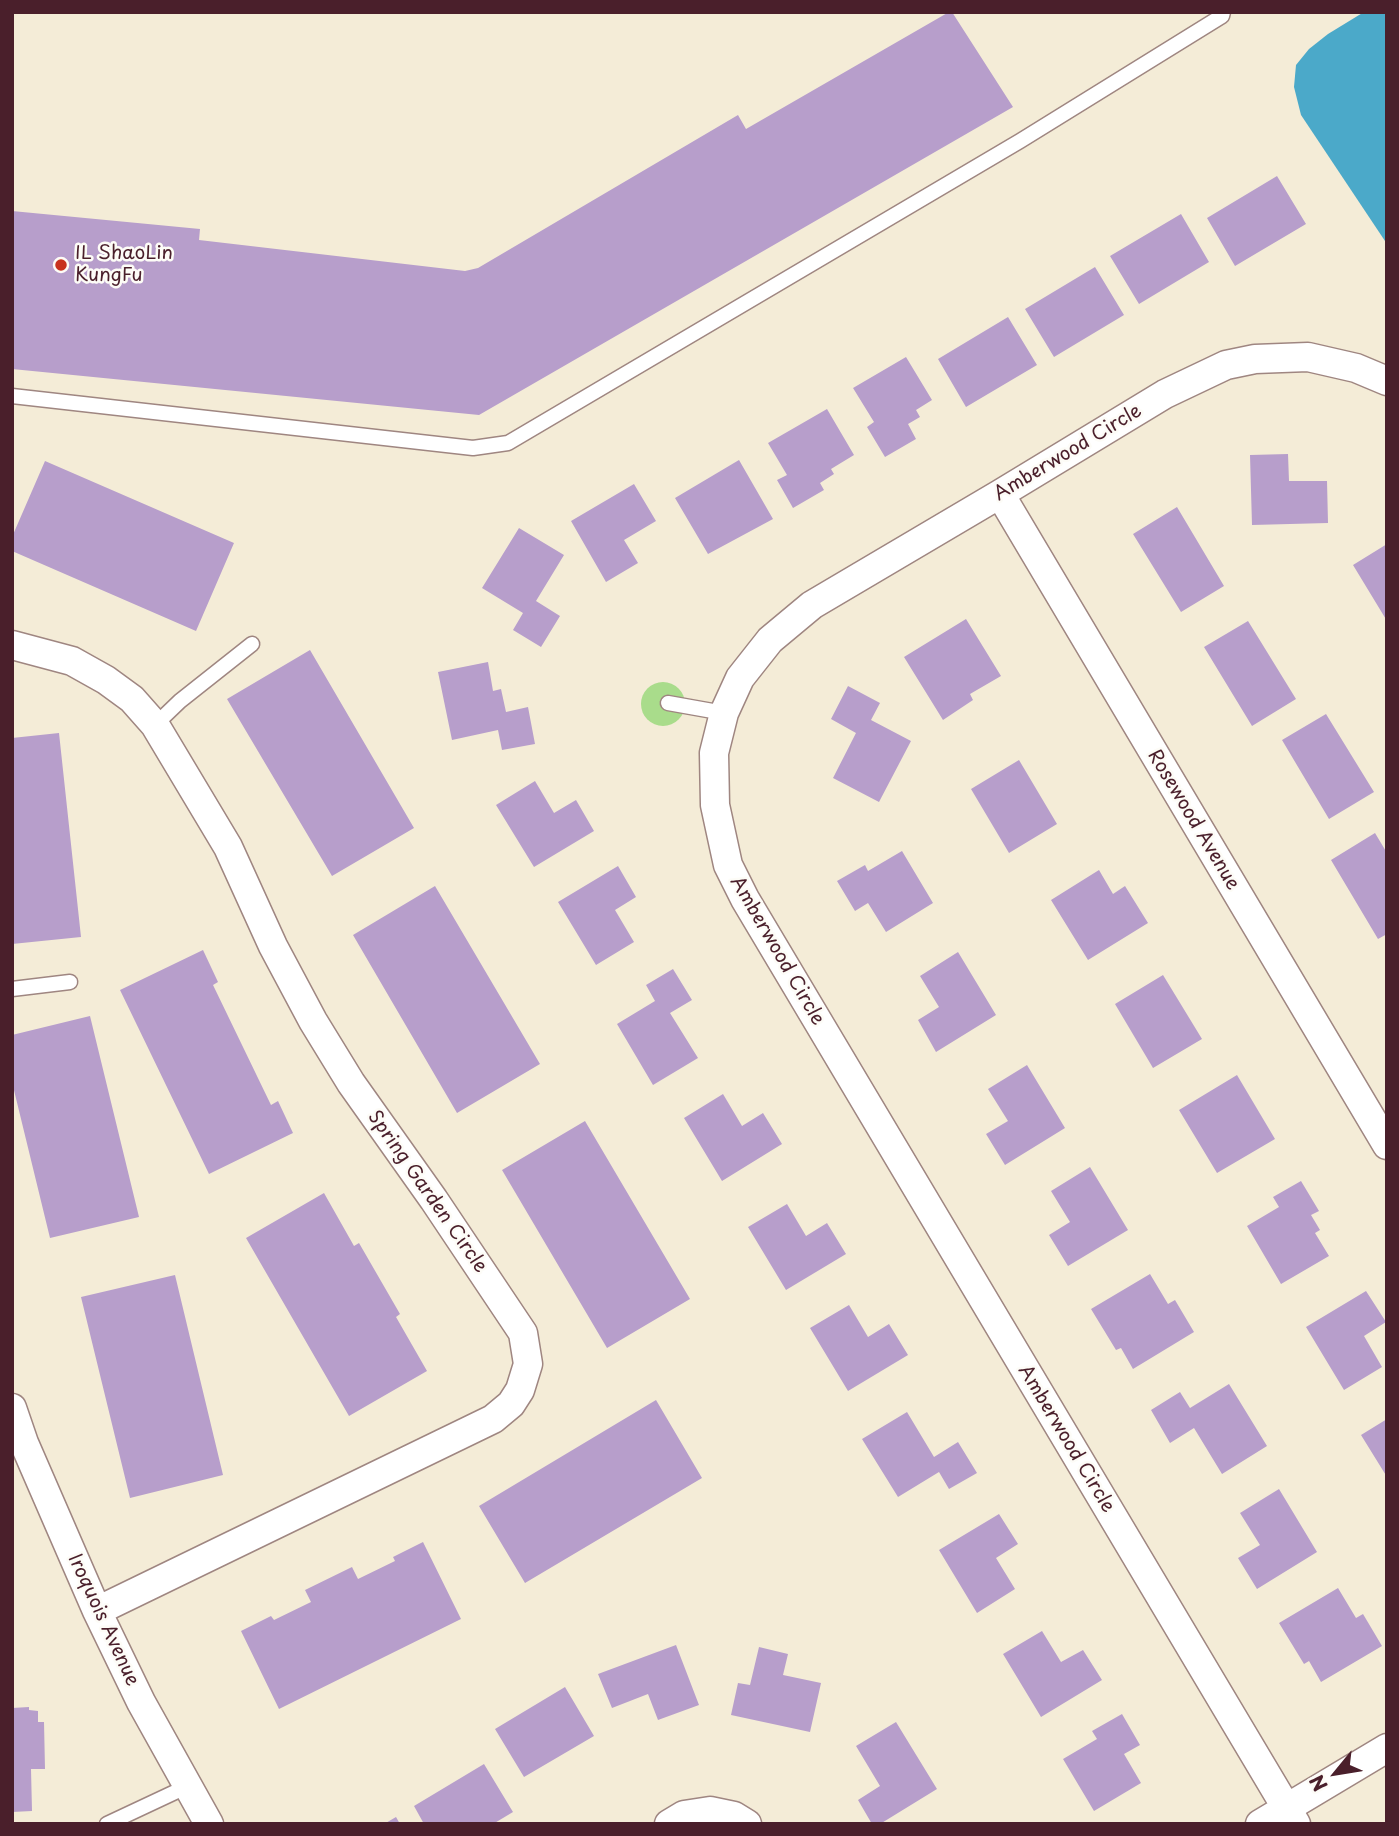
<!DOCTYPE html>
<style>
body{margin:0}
#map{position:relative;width:1399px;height:1836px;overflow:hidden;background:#f4ecd7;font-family:"Playpen Sans",sans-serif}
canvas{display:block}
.frame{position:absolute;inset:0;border:14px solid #4a1f2b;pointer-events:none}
.north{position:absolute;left:1301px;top:1738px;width:70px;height:70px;-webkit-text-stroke:5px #fdfcf7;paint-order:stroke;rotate:240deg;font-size:19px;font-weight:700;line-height:28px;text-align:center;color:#4a1f2b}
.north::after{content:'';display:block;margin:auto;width:24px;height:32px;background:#4a1f2b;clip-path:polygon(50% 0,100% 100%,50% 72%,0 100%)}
</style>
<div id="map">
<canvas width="1399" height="1836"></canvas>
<div class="frame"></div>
<div class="north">N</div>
</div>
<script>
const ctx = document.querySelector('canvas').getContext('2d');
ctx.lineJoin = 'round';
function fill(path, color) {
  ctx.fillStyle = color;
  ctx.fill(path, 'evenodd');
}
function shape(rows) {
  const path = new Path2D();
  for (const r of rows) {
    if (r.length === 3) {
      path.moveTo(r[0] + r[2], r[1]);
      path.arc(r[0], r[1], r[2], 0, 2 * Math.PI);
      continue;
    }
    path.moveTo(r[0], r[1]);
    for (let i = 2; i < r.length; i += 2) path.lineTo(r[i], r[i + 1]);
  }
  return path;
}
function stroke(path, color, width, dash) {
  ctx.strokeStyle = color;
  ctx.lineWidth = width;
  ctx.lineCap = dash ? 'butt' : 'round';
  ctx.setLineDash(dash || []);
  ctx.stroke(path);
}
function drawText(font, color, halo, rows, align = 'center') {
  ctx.font = font + ' "Playpen Sans",sans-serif';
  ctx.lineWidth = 5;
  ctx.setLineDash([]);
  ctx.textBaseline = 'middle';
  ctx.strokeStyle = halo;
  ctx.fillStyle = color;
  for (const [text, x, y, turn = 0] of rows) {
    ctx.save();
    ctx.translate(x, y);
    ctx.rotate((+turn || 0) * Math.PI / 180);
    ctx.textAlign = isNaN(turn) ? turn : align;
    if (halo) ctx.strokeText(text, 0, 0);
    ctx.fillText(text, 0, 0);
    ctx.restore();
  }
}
const green = shape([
 [663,704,22]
]);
const water = shape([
 [1364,12,1387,12,1387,244,1301,115,1294,87,1296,65,1309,49,1328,34]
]);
const building = shape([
 [949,12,952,12,1013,107,479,415,12,369,12,211,200,229,199,240,465,271,478,268,738,115,746,129],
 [1277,176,1306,224,1235,266,1207,218],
 [1181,214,1209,262,1139,304,1110,256],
 [1095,267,1124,315,1054,357,1025,309],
 [1008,317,1037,365,966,407,938,359],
 [906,357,932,400,916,410,920,417,908,424,916,439,885,457,867,427,874,422,853,388],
 [827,409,854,455,831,469,834,474,820,483,824,490,793,508,777,480,787,475,768,443],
 [1288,454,1289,481,1327,481,1328,523,1252,525,1250,455],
 [739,460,773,519,708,554,675,498],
 [45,461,234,543,196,631,12,551,12,537],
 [634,484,656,521,624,540,638,563,606,582,571,521],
 [1177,507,1224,586,1181,612,1133,534],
 [519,528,564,555,536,601,560,616,541,647,513,630,523,613,482,588],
 [1387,544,1387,621,1353,565],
 [966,619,1001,676,970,694,973,700,943,720,904,657],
 [1248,621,1296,699,1252,726,1204,647],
 [310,650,414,828,332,876,227,699],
 [488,662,493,691,501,689,506,712,528,707,535,744,502,750,498,730,452,740,438,672],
 [848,686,880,703,871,720,911,741,879,802,833,778,856,733,831,719],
 [1326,714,1374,792,1329,819,1282,740],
 [59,733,81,937,12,944,12,738],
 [1019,760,1057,824,1009,853,971,789],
 [535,781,554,813,576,800,594,831,534,867,496,805],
 [1375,833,1387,853,1387,934,1378,939,1331,860],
 [902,851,933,903,886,932,868,903,855,911,837,881,865,865,868,871],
 [618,866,636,897,615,910,634,942,596,965,558,902],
 [1099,870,1113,894,1125,886,1148,923,1088,960,1051,900],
 [435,886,540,1064,457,1113,353,935],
 [203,950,218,982,213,985,271,1105,278,1101,293,1133,209,1174,120,990],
 [958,952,996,1015,936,1052,918,1020,939,1007,920,976],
 [673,969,692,1000,670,1013,698,1058,653,1085,617,1024,655,1001,646,985],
 [1163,975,1202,1039,1153,1068,1115,1004],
 [90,1016,139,1217,50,1238,12,1082,12,1035],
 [1027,1065,1065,1128,1005,1165,986,1134,1008,1121,988,1089],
 [1237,1075,1275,1139,1217,1173,1179,1110],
 [723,1094,742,1126,763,1113,782,1144,722,1181,684,1118],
 [585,1121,690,1299,607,1348,502,1170],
 [1090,1167,1128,1230,1068,1266,1049,1235,1070,1222,1051,1191],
 [1301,1181,1319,1211,1311,1215,1320,1230,1315,1233,1329,1256,1281,1284,1247,1226,1279,1207,1273,1197],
 [324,1193,354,1246,359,1243,400,1314,396,1317,427,1371,349,1416,246,1238],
 [787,1204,806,1236,827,1223,846,1254,786,1290,748,1227],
 [1150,1274,1168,1304,1175,1300,1194,1332,1133,1369,1121,1348,1116,1350,1091,1309],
 [175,1275,223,1475,130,1498,81,1297],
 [1366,1291,1386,1322,1364,1336,1382,1367,1344,1390,1306,1327],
 [849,1305,868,1337,889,1324,908,1355,848,1391,810,1328],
 [1229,1384,1267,1446,1222,1474,1194,1428,1170,1443,1151,1410,1180,1392,1190,1408],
 [656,1400,702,1478,525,1583,479,1506],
 [907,1412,934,1457,958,1442,977,1473,949,1489,939,1472,898,1497,862,1439],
 [1387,1419,1387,1477,1361,1435],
 [1279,1489,1317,1552,1257,1589,1238,1558,1260,1545,1240,1513],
 [999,1514,1018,1544,996,1558,1015,1589,977,1613,939,1550],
 [423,1542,461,1619,279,1709,241,1631,271,1616,274,1620,311,1602,305,1590,352,1567,358,1579,395,1561,393,1557],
 [1338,1588,1356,1618,1363,1614,1382,1646,1321,1682,1309,1661,1304,1664,1279,1623],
 [1042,1631,1061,1662,1083,1650,1102,1680,1041,1717,1003,1654],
 [676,1645,699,1705,658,1720,648,1694,612,1708,598,1674],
 [759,1647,788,1654,783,1675,821,1683,810,1732,731,1715,738,1683,750,1685],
 [565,1687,594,1736,524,1777,495,1729],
 [29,1707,29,1710,38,1711,38,1722,44,1722,45,1769,31,1769,32,1811,12,1812,12,1708],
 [1122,1714,1140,1745,1124,1754,1141,1783,1094,1811,1063,1759,1097,1739,1092,1731],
 [896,1722,937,1789,880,1824,872,1824,858,1800,880,1786,856,1746],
 [484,1764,513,1812,493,1824,424,1824,414,1806],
 [396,1817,400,1824,384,1824]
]);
const service = shape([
 [12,396,473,448,508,443,1020,141,1222,16,1223,12],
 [668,703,724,713],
 [155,725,180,701,252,644],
 [12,989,70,982],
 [107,1824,188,1786]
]);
const minor = shape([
 [1000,494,1387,1145],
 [12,645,72,661,106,680,132,699,155,725,228,847,273,946,313,1021,351,1083,434,1200,523,1333,528,1364,520,1390,511,1404,493,1419,97,1611],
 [12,1408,24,1443,97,1611,141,1702,209,1824],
 [669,1824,684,1815,710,1811,734,1816,747,1824],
 [1260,1824,1387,1748],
 [1296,1824,745,899,728,865,715,805,714,753,724,713,740,678,770,640,812,605,1000,494,1165,394,1226,365,1255,359,1308,357,1356,368,1387,381]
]);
const markers = [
 [61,265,7,"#c8321e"]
];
const poiNames = [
 ["IL ShaoLin",75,254],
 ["KungFu",75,276]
];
const streetNames = [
 ["Amberwood Circle",1068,453,-31],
 ["Rosewood Avenue",1193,820,59],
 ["Amberwood Circle",777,951,60],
 ["Spring Garden Circle",427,1192,55],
 ["Amberwood Circle",1066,1439,59],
 ["Iroquois Avenue",103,1620,65]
];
fill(green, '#a9dc8b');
fill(water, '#4ba9c9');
fill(building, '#b79ecb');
stroke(service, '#9f8681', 17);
stroke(minor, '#9f8681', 31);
stroke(service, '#fff', 14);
stroke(minor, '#fff', 28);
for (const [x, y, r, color] of markers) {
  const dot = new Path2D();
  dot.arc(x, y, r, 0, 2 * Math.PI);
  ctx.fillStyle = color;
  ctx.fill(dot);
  stroke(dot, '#fdfcf7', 2.5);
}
drawText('19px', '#4a1f2b', '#fdfcf7', poiNames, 'left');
drawText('19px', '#4a1f2b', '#fdfcf7', streetNames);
</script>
